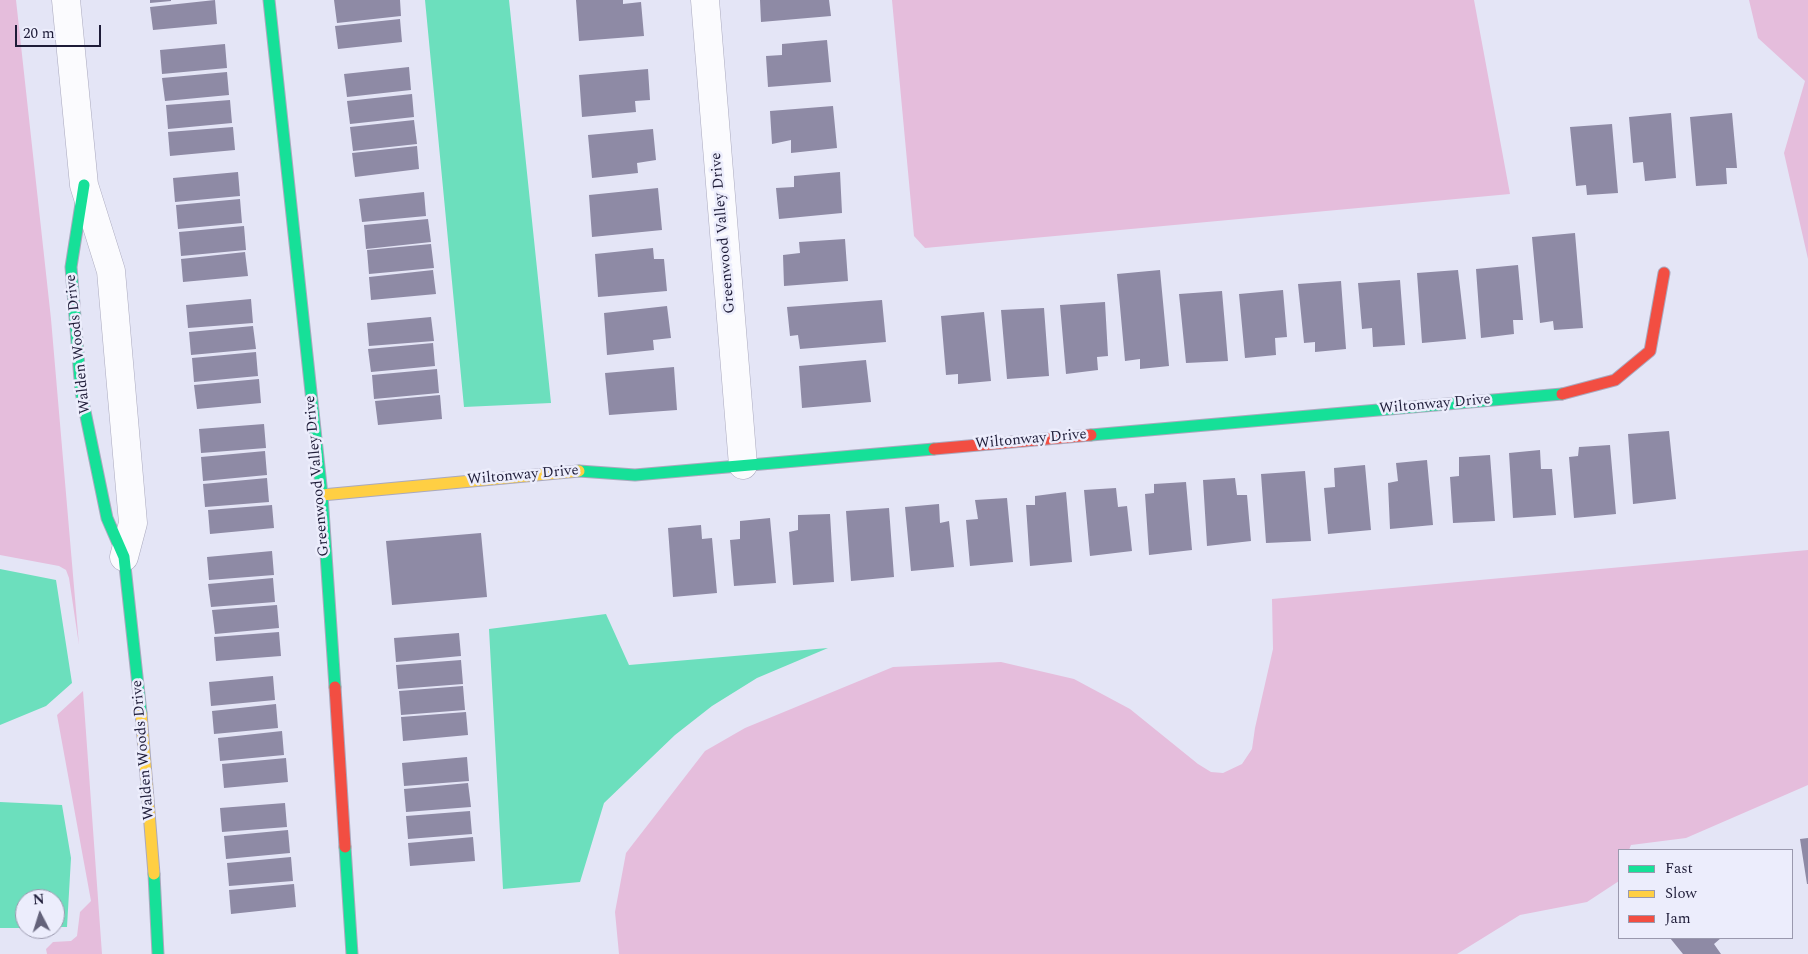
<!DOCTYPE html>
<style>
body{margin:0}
#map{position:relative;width:1808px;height:954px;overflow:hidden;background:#e4e5f6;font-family:Spectral,serif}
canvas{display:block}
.legend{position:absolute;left:1618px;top:849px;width:175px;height:90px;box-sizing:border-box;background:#ecedfc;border:1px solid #9a99ae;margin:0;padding:6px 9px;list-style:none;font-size:15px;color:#1e1c38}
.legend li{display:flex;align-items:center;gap:10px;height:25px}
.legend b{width:25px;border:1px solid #9a99ae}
.north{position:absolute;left:15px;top:889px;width:50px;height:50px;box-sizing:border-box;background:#ecedfc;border:1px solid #9a99ae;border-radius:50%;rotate:355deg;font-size:14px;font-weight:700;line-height:20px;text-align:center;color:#1e1c38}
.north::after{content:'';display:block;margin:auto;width:18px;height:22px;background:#63627a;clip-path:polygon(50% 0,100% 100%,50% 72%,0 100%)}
.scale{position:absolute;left:15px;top:25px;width:86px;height:22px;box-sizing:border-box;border:2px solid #1e1c38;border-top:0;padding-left:6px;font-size:15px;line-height:18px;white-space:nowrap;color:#1e1c38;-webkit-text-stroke:4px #ecedfc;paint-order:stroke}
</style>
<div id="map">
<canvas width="1808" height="954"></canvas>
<ul class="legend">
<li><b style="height:6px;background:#16e098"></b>Fast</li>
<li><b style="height:6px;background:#ffcf43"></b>Slow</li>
<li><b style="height:6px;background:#f24e42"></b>Jam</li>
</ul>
<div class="north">N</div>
<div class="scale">20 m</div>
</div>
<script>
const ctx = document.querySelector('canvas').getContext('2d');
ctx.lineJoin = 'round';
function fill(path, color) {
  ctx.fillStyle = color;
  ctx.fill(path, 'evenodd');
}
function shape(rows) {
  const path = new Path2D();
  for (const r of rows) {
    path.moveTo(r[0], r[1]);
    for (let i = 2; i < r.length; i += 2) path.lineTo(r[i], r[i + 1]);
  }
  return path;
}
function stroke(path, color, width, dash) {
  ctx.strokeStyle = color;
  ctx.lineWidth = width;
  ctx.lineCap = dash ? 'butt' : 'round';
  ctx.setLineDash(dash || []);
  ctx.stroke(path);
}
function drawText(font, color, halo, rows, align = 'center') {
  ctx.font = font + ' Spectral,serif';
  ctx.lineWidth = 5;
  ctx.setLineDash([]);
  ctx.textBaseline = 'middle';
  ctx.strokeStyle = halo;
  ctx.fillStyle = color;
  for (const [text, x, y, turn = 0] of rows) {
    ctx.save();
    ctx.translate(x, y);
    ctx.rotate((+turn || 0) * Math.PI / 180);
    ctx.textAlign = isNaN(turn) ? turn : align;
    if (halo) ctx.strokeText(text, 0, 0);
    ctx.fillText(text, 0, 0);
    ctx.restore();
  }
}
const green = shape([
 [0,0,16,0,51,319,79,645,69,578,66,570,59,566,0,555],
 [892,0,1474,0,1510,194,925,248,914,236],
 [1749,0,1808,0,1808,259,1784,153,1805,81,1758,38],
 [1808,550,1808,785,1686,838,1631,845,1629,850,1619,850,1619,881,1587,902,1520,915,1457,954,619,954,615,912,626,853,705,751,745,728,893,667,1001,662,1074,679,1130,709,1198,764,1211,772,1223,773,1242,764,1252,749,1255,728,1273,649,1272,599],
 [83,691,102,954,47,954,46,949,53,942,71,941,77,936,80,912,91,901,57,715]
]);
const water = shape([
 [425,0,509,0,551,403,464,407],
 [0,569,56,580,72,683,46,706,0,725],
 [606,614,629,665,828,648,757,678,712,706,675,735,604,803,580,882,503,889,489,629],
 [0,802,62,805,71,858,67,927,55,927,55,899,25,899,25,928,0,928]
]);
const building = shape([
 [150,0,171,0,171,1,150,3],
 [215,0,217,24,153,30,150,7],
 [334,0,400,0,401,16,337,23],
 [576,0,623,0,623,4,641,2,644,36,579,41],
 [760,0,829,0,831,16,761,22],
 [400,19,402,42,338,49,335,26],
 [827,40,831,82,768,87,766,56,782,55,782,44],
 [225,44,227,68,162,74,160,50],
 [409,67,411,90,347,97,344,74],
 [648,69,650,100,635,101,636,112,582,117,579,75],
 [227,72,229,95,165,101,162,78],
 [412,94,414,117,350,124,347,101],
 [230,100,232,123,168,129,166,105],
 [833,106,837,148,791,153,791,140,772,144,770,111],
 [1671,113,1676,178,1645,181,1643,162,1633,163,1629,117],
 [1732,113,1737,168,1726,168,1727,184,1696,186,1690,117],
 [414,120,417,144,353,151,350,127],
 [1612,124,1618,193,1587,195,1586,185,1576,186,1570,127],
 [233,127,235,150,170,156,168,132],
 [653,129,656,160,637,163,638,173,592,178,588,135],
 [417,146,419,169,355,177,352,153],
 [238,172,240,196,175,202,173,178],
 [840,172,842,213,779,219,776,188,794,187,794,176],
 [658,188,662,230,592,237,589,195],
 [424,192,426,216,362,222,359,199],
 [240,199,242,223,178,229,176,205],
 [428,219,431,242,366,249,364,225],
 [244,226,246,250,181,256,179,232],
 [1575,233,1583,328,1554,330,1553,321,1540,323,1532,237],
 [845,239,848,281,784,286,783,255,800,253,799,242],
 [431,244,434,268,369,274,367,250],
 [653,248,654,259,664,259,667,291,598,297,595,254],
 [245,252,248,276,183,282,181,259],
 [1518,265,1523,320,1513,320,1514,334,1481,338,1476,269],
 [433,270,436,294,371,300,369,277],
 [1160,270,1169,366,1140,369,1140,359,1125,361,1117,274],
 [1458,270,1466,339,1422,343,1417,273],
 [1400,280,1405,345,1373,347,1372,328,1362,329,1358,283],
 [1341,281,1346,349,1315,352,1315,342,1304,343,1298,284],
 [1283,290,1287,337,1275,338,1276,355,1245,358,1239,294],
 [1222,291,1228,361,1186,363,1179,294],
 [251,299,253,323,188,328,186,305],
 [882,300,886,342,800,349,798,335,790,336,787,307],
 [1105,302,1108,356,1097,357,1098,370,1066,374,1060,305],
 [667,306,671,338,653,340,654,350,607,355,604,313],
 [1044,308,1049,376,1007,379,1001,310],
 [984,312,991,381,958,384,958,374,946,375,941,316],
 [431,317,434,341,369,346,367,323],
 [253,326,256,349,191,355,189,332],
 [433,343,435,366,371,372,368,349],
 [256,352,258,376,194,382,192,358],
 [866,360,871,402,802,408,799,366],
 [674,367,677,410,609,415,605,373],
 [437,369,439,393,374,399,372,375],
 [259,379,261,403,197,409,194,385],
 [440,395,442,419,378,425,375,401],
 [264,424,266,448,201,453,199,429],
 [1669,431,1676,499,1633,504,1628,434],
 [1610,445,1616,514,1574,518,1569,457,1578,456,1579,447],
 [1540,450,1541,469,1552,469,1556,515,1513,518,1509,453],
 [265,451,267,475,203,481,201,457],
 [1490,455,1495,521,1453,523,1450,477,1459,476,1459,457],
 [1427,460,1433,525,1390,529,1388,483,1398,481,1396,463],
 [1365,465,1371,530,1328,534,1324,488,1335,487,1334,468],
 [1305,471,1311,541,1266,543,1261,474],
 [267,478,269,502,205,507,203,484],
 [1235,478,1237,495,1247,495,1251,541,1207,546,1203,480],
 [1186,482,1192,550,1149,555,1145,494,1154,493,1154,484],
 [1116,488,1118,507,1127,506,1132,551,1090,556,1084,490],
 [1066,492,1072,562,1030,566,1026,505,1035,505,1035,496],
 [1007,498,1013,562,970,566,966,520,978,519,975,500],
 [939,504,940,523,949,521,954,567,911,571,905,507],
 [272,505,274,528,210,534,208,510],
 [889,508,894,577,851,581,846,511],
 [830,514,834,582,793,585,789,532,798,530,798,515],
 [770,518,776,583,734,586,730,540,740,539,740,521],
 [701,525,702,539,712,538,717,593,673,597,668,528],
 [481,533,487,597,392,605,386,541],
 [272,551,274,575,209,580,207,557],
 [273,578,275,602,211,607,208,584],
 [277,605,279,628,215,634,212,610],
 [279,632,281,656,216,661,214,637],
 [459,633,461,656,396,662,394,638],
 [461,660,463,684,398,689,396,665],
 [273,676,275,700,211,706,209,682],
 [463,686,465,710,401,715,399,691],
 [276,704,278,728,214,734,212,711],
 [466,712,468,735,403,741,401,717],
 [282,731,284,755,220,761,218,738],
 [467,757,469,781,404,786,402,763],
 [286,758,288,782,224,788,222,764],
 [468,783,471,807,406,812,404,789],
 [285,803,287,827,222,832,220,808],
 [470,811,472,834,408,839,406,816],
 [288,830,290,853,226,859,224,836],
 [473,837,475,861,410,866,408,843],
 [1808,838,1808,884,1807,884,1800,839],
 [291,857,293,881,229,886,227,863],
 [294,884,296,907,231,914,229,890],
 [1670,938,1721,938,1714,944,1721,954,1683,954]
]);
const street = shape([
 [66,0,84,185,111,271,133,523,124,557],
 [705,0,743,465]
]);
const fast = shape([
 [269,0,322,495,335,687],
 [84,185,71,267,81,392,107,518,124,557,141,713],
 [1091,435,1562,394],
 [579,471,635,475,934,449],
 [345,847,352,954],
 [154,874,158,954]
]);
const slow = shape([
 [322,495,579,471],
 [141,713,154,874]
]);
const jam = shape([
 [1562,394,1615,380,1650,351,1664,273],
 [934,449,1091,435],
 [335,687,345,847]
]);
const streetNames = [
 ["Greenwood Valley Drive",724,233,-95],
 ["Walden Woods Drive",79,344,-96],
 ["Wiltonway Drive",1435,405,-5],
 ["Wiltonway Drive",1031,440,-5],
 ["Greenwood Valley Drive",318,476,-95],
 ["Wiltonway Drive",523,476,-5],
 ["Walden Woods Drive",144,750,-95]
];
fill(green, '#e5bddc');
fill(water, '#6cdfbd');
fill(building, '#8e8aa5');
stroke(street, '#aaa9be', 29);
stroke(fast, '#aaa9be', 13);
stroke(slow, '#aaa9be', 13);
stroke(jam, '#aaa9be', 13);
stroke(street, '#fbfbfe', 28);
stroke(fast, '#16e098', 11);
stroke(slow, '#ffcf43', 11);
stroke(jam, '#f24e42', 11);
drawText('15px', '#1e1c38', '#ecedfc', streetNames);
</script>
